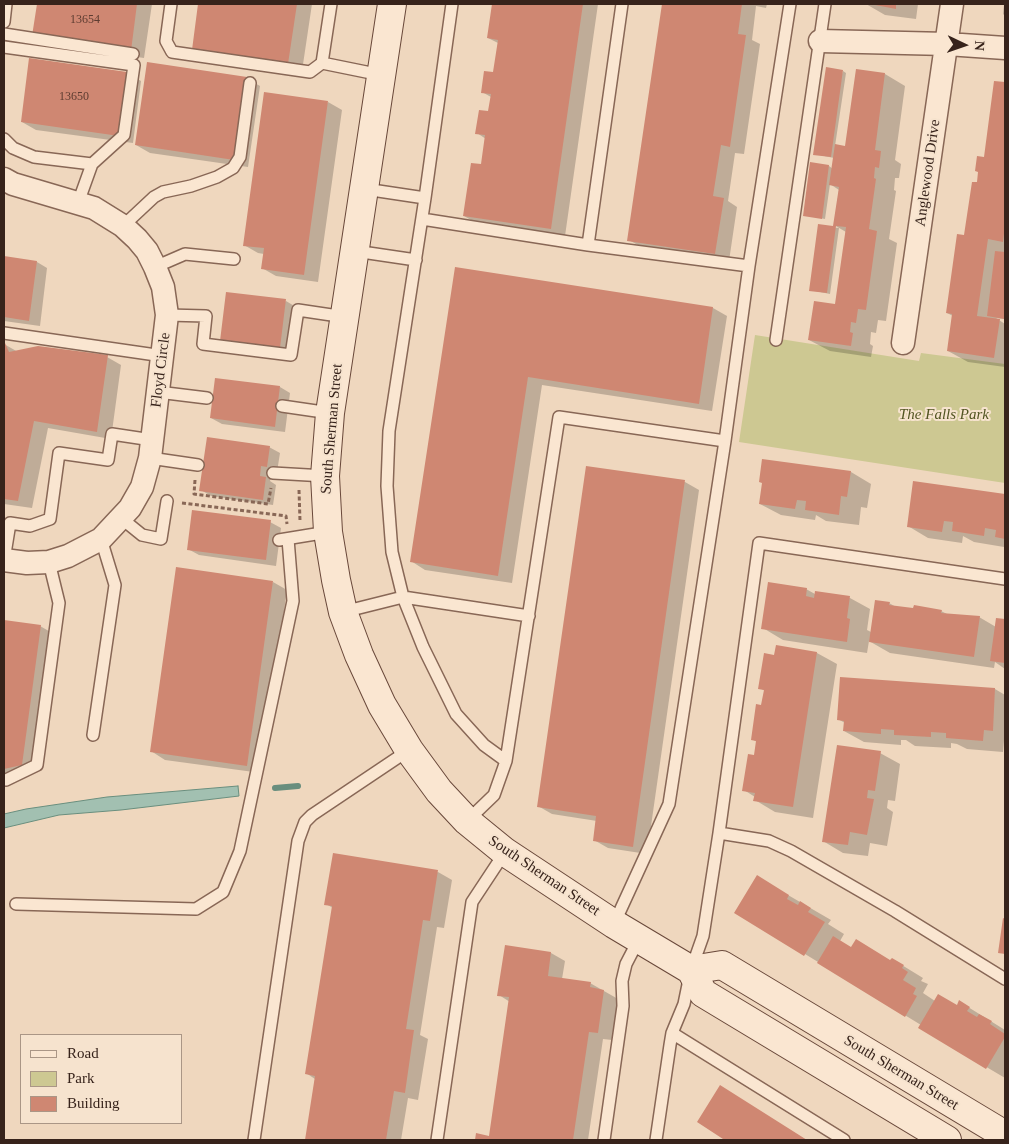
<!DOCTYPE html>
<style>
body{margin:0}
#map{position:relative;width:1009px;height:1144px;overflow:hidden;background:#efd7be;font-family:"Times New Roman",serif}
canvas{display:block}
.frame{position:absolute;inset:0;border:5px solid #37231b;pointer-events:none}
.legend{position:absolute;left:20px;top:1034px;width:162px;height:90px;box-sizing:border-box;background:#f6e3ce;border:1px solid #aa9686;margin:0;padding:6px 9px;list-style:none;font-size:15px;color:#37231b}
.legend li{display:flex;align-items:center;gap:10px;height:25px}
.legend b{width:25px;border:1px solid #aa9686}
.north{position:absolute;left:939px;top:20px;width:50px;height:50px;-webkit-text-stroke:4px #f6e3ce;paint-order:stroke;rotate:93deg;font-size:14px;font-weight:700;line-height:20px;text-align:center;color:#37231b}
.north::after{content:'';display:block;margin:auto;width:18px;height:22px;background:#37231b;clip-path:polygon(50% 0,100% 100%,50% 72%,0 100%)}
</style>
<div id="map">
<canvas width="1009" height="1144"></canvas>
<div class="frame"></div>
<ul class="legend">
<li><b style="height:6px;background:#fae6d1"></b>Road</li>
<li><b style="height:14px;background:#cdc892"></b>Park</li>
<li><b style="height:14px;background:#cf8772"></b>Building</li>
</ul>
<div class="north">N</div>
</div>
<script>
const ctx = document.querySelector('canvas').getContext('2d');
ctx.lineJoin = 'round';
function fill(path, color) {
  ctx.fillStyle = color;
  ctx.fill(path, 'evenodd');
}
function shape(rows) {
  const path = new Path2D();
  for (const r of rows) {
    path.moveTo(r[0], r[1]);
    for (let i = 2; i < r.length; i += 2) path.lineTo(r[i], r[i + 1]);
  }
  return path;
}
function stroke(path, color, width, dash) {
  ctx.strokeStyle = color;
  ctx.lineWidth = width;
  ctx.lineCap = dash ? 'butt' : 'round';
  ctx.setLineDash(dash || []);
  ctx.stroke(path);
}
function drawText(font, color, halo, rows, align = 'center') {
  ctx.font = font + ' "Times New Roman",serif';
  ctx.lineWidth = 4;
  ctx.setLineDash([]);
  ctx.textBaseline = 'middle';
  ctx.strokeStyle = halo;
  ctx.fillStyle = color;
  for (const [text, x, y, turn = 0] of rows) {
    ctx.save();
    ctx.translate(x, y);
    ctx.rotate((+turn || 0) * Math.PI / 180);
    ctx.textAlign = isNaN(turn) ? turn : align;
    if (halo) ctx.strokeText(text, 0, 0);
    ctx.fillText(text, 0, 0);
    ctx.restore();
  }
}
const green = shape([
 [755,335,919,361,921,353,1005,364,1005,483,739,442]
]);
const water = shape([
 [238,786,239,796,121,810,59,815,4,828,4,814,26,809,107,797,238,786]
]);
const shadow = shape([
 [38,4,152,4,144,58,47,44,33,35],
 [199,4,312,4,302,71,193,50],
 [493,4,598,4,565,236,478,224,464,216,482,166,486,139,477,133,489,112,491,97,482,92,494,73,498,43,488,38],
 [663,4,767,4,766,8,756,6,752,40,760,44,744,154,735,153,728,201,737,207,729,261,643,248,629,240],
 [866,4,918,4,916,19,885,15],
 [1004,4,1005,4,1005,16,1003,14],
 [30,60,127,73,141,81,133,143,36,130,22,122],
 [857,70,885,74,905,86,895,160,901,164,899,178,895,178,894,190,896,191,889,239,897,243,886,321,878,320,876,333,871,332,870,344,873,346,871,357,830,351,809,340,836,305,846,232,834,225,839,190,830,184,825,219,804,215,811,164,829,166,833,169,834,158,814,154,843,71,846,73,835,146,846,147],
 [246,78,260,86,248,167,150,153,136,145],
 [995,82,1005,84,1005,319,996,318,1005,324,1005,367,968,362,948,351,953,316,947,313,985,159],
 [328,102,342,110,318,282,276,276,262,268,264,254,258,253,244,245],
 [819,226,839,228,830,294,810,290],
 [4,258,37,262,47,268,40,326,4,321],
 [456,269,713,308,727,316,712,411,542,385,512,583,425,570,411,561],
 [286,301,296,307,290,353,232,346],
 [4,344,18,352,107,357,121,365,111,439,48,428,32,508,4,504],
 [280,387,290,393,285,432,222,424,211,418],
 [269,447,280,453,277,472,272,471,270,481,276,485,273,505,211,496,201,490],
 [763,460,851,472,871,484,867,508,861,507,859,525,826,521,816,515,815,520,781,515,760,504,763,483],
 [587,468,685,482,699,490,647,854,608,848,594,840,597,821,552,814,538,806],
 [914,483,1005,496,1004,547,974,542,963,536,962,543,928,538,908,526],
 [270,522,281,528,276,566,199,555,188,549],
 [273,582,287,590,261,773,165,760,151,751],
 [806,589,815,594,816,593,850,598,870,609,867,630,871,632,889,603,896,607,941,611,947,614,979,617,996,627,997,620,1005,621,1005,669,995,662,994,668,890,653,869,641,867,653,783,640,763,628],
 [4,622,40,626,54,634,35,773,4,780],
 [817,653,837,664,813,818,775,812,755,800,755,797,744,790,755,756,757,742,752,739,762,706,765,691,760,688,775,656],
 [841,679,995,689,1005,695,1005,741,1004,741,1003,752,967,749,957,744,951,743,951,748,915,746,906,740,901,740,901,745,864,742,844,731,845,723,838,719],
 [880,753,900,764,895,801,888,800,887,808,893,812,887,846,870,843,868,856,843,853,823,841],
 [438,872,452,880,444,928,437,927,420,1035,428,1039,418,1100,408,1098,401,1140,306,1140,315,1079,306,1073,333,908,326,904],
 [757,877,831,920,828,924,844,934,840,941,851,948,891,961,892,959,923,978,921,981,928,984,923,993,935,1001,957,1007,960,1002,1005,1030,1005,1078,919,1027,921,1025,805,954],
 [506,946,551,953,565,961,562,979,590,983,618,999,612,1040,603,1039,588,1140,476,1140,477,1135,490,1137,510,1002,499,995],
 [734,1095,806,1140,724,1140]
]);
const stream = shape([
 [275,788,298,786]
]);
const building = shape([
 [37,4,137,4,131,51,32,36],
 [198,4,297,4,288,64,192,50],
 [492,4,583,4,551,229,463,216,471,163,481,164,485,135,475,134,479,110,488,111,491,94,481,93,484,71,493,72,498,40,487,38],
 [662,4,742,4,738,34,746,35,730,147,721,145,713,196,724,198,715,254,627,241],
 [870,4,896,4,896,9],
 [29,58,127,72,119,136,21,122],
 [147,62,247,77,234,160,135,145],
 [826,67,843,70,831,157,813,155],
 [856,69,885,73,875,150,881,151,879,168,875,167,874,178,876,179,869,229,877,231,866,310,858,309,856,323,851,322,850,332,853,333,851,346,808,340,814,301,835,304,846,227,836,226,827,293,809,291,818,224,833,226,839,187,829,185,835,144,845,146],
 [994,81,1005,82,1005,225,1003,242,988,239,977,316,1000,319,994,358,947,351,952,314,946,313,957,234,964,235,972,182,977,182,978,172,975,171,977,156,984,157],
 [264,92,328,101,304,275,261,269,264,248,243,246],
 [810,162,829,165,822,219,803,216],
 [995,251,1005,252,1004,319,987,316],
 [4,256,37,261,29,321,4,317],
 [455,267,713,307,699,404,528,377,498,576,410,562],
 [226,292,286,299,280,348,220,341],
 [4,343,5,343,9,352,38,346,108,355,97,432,34,421,18,501,4,499],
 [215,378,280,386,275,427,210,418],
 [207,437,270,446,267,467,261,466,260,476,266,477,263,500,199,491],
 [762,459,851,471,847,497,841,496,839,515,805,510,806,501,797,500,795,509,759,504,762,483,759,482],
 [586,466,685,480,633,847,593,841,596,816,537,807],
 [913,481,1005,494,1005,539,995,537,996,530,985,528,984,536,952,531,953,522,944,521,942,532,907,527],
 [192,510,271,520,266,560,187,550],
 [176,567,273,581,247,766,150,752],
 [768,582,807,588,806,596,814,598,815,591,850,596,847,618,850,619,847,642,761,629],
 [875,600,890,602,889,605,913,608,914,605,942,610,941,613,980,616,974,657,869,642],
 [996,618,1005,619,1005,663,990,661],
 [4,620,41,625,22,765,4,769],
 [776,645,817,652,793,807,753,801,755,793,742,791,748,754,754,755,756,741,751,740,756,704,761,705,764,690,758,689,764,653,774,655],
 [840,677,995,688,993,731,984,730,983,741,946,738,946,733,931,732,931,737,894,735,894,730,881,729,881,734,843,731,844,721,837,720],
 [837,745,881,751,875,791,868,790,867,798,874,799,867,835,850,832,848,845,822,842],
 [333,853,438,870,430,921,423,920,406,1029,414,1030,405,1093,394,1091,386,1140,305,1140,315,1076,305,1074,332,906,324,905],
 [757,875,789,895,787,899,798,905,800,901,811,908,808,912,825,922,804,956,734,913],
 [1003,918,1005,919,1005,954,998,953],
 [833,936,851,947,856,939,890,960,892,958,904,965,902,968,908,972,903,980,916,988,913,994,917,996,905,1017,817,963],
 [505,945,551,952,548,976,591,982,590,987,604,990,598,1033,589,1032,573,1140,475,1140,476,1133,489,1136,509,997,497,996],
 [938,994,957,1005,959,1000,970,1007,967,1011,977,1017,979,1014,992,1021,990,1024,1005,1034,1005,1037,986,1069,918,1028],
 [720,1085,807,1140,722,1140,723,1139,697,1122]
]);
const path = shape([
 [195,480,194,494,268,504,271,488],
 [299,490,300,521],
 [182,503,286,516,287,524]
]);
const lane = shape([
 [171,4,166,41,172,52,310,72,322,63],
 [331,4,322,63,381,75],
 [452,4,425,198,389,431,387,486,392,552,403,597,423,647,456,714,484,745,506,761],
 [4,22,6,4],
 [4,34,133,54],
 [4,47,134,65,124,135,92,164],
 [4,139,13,148,34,157,92,164,78,203],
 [365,189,425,198],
 [422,219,588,245,749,266],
 [123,226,154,197,163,192,191,186,217,177,233,168,240,157,250,83],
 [588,245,622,4],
 [355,251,416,260],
 [155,267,185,254,234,259],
 [167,315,206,316,203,344,291,355,298,310,345,317],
 [4,333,163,356],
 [776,340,825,4],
 [158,392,207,398],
 [282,406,330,413],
 [150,458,198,465],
 [273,473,325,476],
 [121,518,142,535,161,539,167,501],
 [279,540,328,532],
 [4,560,10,523,30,526,50,519,59,453,108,460,112,434,152,440],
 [1005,579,759,543,719,833,769,841,791,851,895,911,1005,979],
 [343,612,403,597,529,616],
 [93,735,115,585,101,539],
 [6,780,37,765,59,603,49,562],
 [467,821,494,795,506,761,559,417,725,441],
 [16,904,196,909,223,892,240,851,293,601,288,539],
 [614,924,669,804,725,441,749,266,790,4],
 [672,1033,844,1140],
 [254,1140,298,841,305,822,312,815,409,750],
 [437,1140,472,902,505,852],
 [604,1140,623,1006,622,981,626,964,639,939],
 [656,1140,670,1045,672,1033,684,1004,691,970,703,936,719,833]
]);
const street = shape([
 [820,41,947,44,1005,48],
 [4,179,13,184,94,208,123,226,137,239,147,251,155,267,163,287,167,315,150,458,142,487,130,508,101,539,68,556,49,562,27,563,4,560],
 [903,343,952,4]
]);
const secondary = shape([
 [392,4,330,413,325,476,328,532,336,580,343,612,359,655,382,705,409,750,439,791,467,821,505,852,614,924,691,970,703,993,947,1140],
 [691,970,722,965,1005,1135]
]);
const numberNames = [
 ["13654",85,20],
 ["13650",74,97]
];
const streetNames = [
 ["Anglewood Drive",928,173,-82],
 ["Floyd Circle",161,370,-83],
 ["South Sherman Street",332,429,-85],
 ["South Sherman Street",544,876,34],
 ["South Sherman Street",901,1073,31]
];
const parkNames = [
 ["The Falls Park",944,415]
];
fill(green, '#cdc892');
fill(water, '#a2c0b1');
stroke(water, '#698e7e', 1);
fill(shadow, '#0003');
stroke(stream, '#698e7e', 6);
fill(building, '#cf8772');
stroke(lane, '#886756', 14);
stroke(street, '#886756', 25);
stroke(secondary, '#69483a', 30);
stroke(path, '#886756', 3, [4, 2.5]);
stroke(lane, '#fae6d1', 11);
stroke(street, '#fae6d1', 22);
stroke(secondary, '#fae6d1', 28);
drawText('12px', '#5d3c31', null, numberNames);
drawText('15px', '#37231b', '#f6e3ce', streetNames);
drawText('italic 15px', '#515421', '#f6e3ce', parkNames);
</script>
